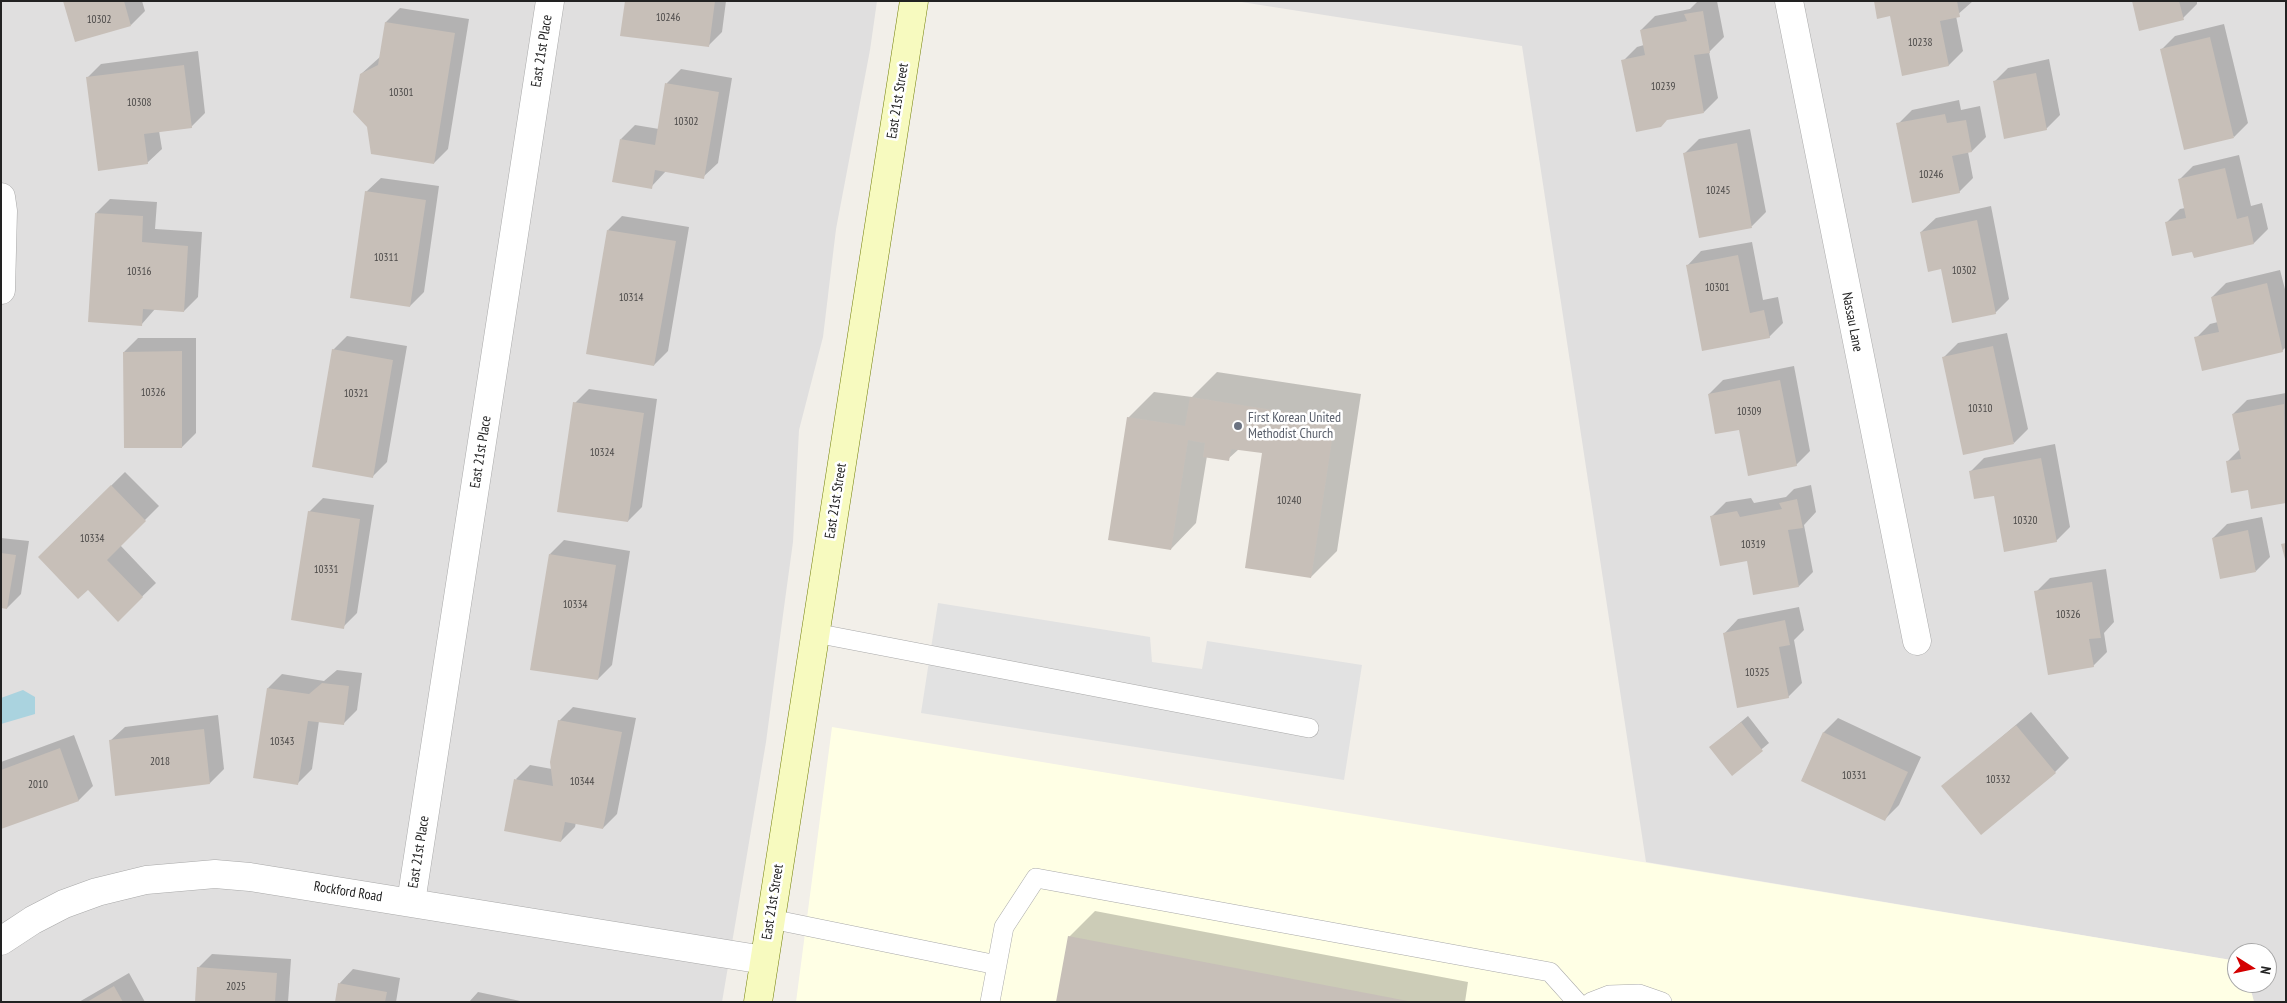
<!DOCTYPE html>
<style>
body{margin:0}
#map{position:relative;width:2287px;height:1003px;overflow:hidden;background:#f2efe9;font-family:"PT Sans Narrow",sans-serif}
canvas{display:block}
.frame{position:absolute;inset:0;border:2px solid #222;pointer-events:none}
.north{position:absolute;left:2227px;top:943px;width:50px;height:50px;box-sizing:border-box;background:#fff;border:1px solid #a7a7a7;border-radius:50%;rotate:100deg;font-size:14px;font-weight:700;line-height:20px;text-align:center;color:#222}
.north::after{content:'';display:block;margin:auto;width:18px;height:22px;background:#d40000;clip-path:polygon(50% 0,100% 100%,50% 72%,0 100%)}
</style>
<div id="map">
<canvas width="2287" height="1003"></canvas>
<div class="frame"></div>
<div class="north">N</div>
</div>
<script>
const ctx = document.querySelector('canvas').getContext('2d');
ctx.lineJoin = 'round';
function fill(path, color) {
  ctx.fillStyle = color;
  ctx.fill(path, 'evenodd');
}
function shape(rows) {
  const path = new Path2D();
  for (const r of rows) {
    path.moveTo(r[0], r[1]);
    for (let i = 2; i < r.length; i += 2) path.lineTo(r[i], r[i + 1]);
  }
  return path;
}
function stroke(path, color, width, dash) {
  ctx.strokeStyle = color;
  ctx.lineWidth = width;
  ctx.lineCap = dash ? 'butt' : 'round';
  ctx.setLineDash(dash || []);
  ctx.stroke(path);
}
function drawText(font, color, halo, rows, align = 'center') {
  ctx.font = font + ' "PT Sans Narrow",sans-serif';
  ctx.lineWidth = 5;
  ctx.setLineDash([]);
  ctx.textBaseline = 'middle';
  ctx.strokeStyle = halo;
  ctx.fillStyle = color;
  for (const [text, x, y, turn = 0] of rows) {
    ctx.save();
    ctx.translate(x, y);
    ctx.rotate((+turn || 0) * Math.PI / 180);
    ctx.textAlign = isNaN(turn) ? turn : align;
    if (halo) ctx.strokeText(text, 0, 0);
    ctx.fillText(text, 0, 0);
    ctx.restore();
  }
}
const residential = shape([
 [1,1,877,1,870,50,836,229,823,337,799,430,793,542,785,600,766,742,722,1002,1,1002],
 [1235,1,2286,1,2286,1002,2254,1002,2249,983,2267,983,2267,953,2237,953,2237,961,1646,862,1522,46]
]);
const education = shape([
 [832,727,2237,961,2237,983,2249,983,2254,1002,796,1002]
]);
const parking = shape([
 [938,603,1150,637,1152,662,1202,669,1207,641,1362,665,1344,780,921,713]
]);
const water = shape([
 [23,690,35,697,35,714,1,724,1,698]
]);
const shadow = shape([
 [64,1,142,1,145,11,131,25],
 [626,1,726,1,722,32,708,46],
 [1698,1,1717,1,1724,37,1709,52,1718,98,1704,112,1623,61,1637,47,1644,45,1641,30,1655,16,1690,9],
 [1875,1,1973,1,1956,16,1963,51,1949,65,1903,74,1891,15],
 [2133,1,2197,1,2197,4,2183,18],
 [400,8,469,19,448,149,434,163,361,74,380,57,386,22],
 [2224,24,2248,123,2234,137,2161,50,2175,36],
 [198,51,205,113,191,127,159,131,162,149,147,163,87,78,101,64],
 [2049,59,2060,115,2046,129,1994,82,2008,68],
 [681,69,732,78,718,163,703,177,666,171,651,187,621,139,635,125,659,129,667,83],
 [1959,100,1961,110,1980,106,1986,137,1972,151,1968,152,1973,178,1959,192,1898,124,1912,110],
 [1750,129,1766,212,1752,226,1700,236,1685,153,1699,139],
 [2239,155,2251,206,2262,203,2268,229,2254,243,2193,250,2166,223,2180,209,2185,208,2179,180,2193,166],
 [381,178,439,186,424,292,410,306,366,192],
 [110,199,157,202,155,229,202,232,198,297,184,311,155,309,141,325,96,213],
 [1991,206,2009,299,1995,313,1942,268,1921,232,1936,218],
 [622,216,689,227,668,351,654,365,608,230],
 [1752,242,1763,300,1778,297,1783,323,1769,337,1687,266,1701,251],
 [2280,270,2286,293,2286,347,2282,351,2196,338,2210,324,2218,322,2212,297,2226,283],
 [2007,333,2028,429,2014,443,1944,357,1958,343],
 [347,336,407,346,387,462,373,476,333,350],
 [138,338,196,338,196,433,182,447,124,352],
 [1794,366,1810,451,1796,465,1740,429,1709,394,1723,380],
 [1217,372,1361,394,1337,551,1311,577,1264,452,1239,449,1228,459,1207,456,1196,523,1171,549,1128,418,1154,392,1192,397],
 [589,389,657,399,642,507,628,521,575,403],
 [2286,393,2286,501,2249,489,2227,462,2240,449,2233,414,2247,400],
 [2055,444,2070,527,2056,541,1995,494,1970,472,1984,458],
 [125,472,159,506,120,545,156,583,118,620,88,588,39,557],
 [1811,485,1816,512,1804,525,1813,572,1799,586,1748,559,1711,517,1726,502,1751,498,1754,503,1786,497,1794,489],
 [323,498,374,505,357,613,343,627,309,512],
 [2262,517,2270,557,2256,571,2213,538,2227,524],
 [1,538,29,541,21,594,7,608,1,607],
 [564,540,630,551,612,665,598,679,550,554],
 [2106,569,2114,622,2104,633,2107,652,2093,666,2036,592,2050,578],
 [1799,607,1804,630,1794,640,1802,683,1788,697,1724,634,1738,619],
 [337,670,362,673,357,710,343,724,319,721,312,769,298,783,268,688,282,674,324,681],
 [573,707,636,718,617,814,603,828,576,822,575,827,561,841,516,779,530,765,552,769,559,721],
 [2031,712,2069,758,2055,772,1943,787],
 [218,715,224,769,210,783,110,741,125,727],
 [1748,716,1769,743,1732,774,1718,741],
 [1838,718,1921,757,1899,805,1885,819,1802,780,1824,732],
 [74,735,93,786,79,800,1,828,1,762],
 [1095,911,1468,982,1465,1002,1058,1002,1069,937],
 [212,954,291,959,288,1002,196,1002,198,968],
 [353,969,400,978,396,1002,336,1002,339,984],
 [129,973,145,1002,79,1002],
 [478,992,525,1002,469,1002]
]);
const building = shape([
 [63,1,124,1,131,26,75,42],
 [625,1,715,1,709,47,620,36],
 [1874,1,1957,1,1960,17,1940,21,1949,66,1902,76,1890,16,1877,19],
 [2132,1,2179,1,2184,20,2139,31],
 [1703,11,1710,53,1694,55,1704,113,1667,120,1661,127,1636,132,1621,60,1645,55,1640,30,1687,21,1684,14],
 [385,22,455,33,434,164,371,154,367,127,353,112,360,74,378,65],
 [2210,37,2234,138,2184,150,2160,49],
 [184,65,192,128,144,134,148,164,98,171,86,77],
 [2036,73,2047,130,2004,139,1993,81],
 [665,83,719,92,704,179,655,170,652,189,612,182,620,139,655,145],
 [1945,114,1947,123,1966,120,1972,152,1952,156,1960,193,1912,203,1896,123],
 [1737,143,1752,228,1699,238,1683,153],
 [2225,168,2237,219,2248,216,2254,244,2194,258,2192,252,2172,256,2165,222,2186,218,2178,179],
 [365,191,426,200,410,307,350,298],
 [95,213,143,216,142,242,188,246,184,312,143,309,142,326,88,322],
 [1977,220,1996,314,1952,323,1941,269,1928,272,1920,232],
 [607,230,676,241,654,366,586,354],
 [1738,255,1750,313,1764,310,1770,338,1702,351,1686,265],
 [2267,283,2283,352,2202,371,2194,337,2219,332,2211,297],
 [1993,346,2014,444,1963,455,1942,357],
 [332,349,393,360,373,478,312,467],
 [182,351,182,448,124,448,123,352],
 [1780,380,1797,466,1748,476,1739,430,1715,434,1708,394],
 [1190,397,1335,420,1311,578,1245,568,1262,453,1231,449,1229,461,1203,457,1205,443,1188,440,1171,550,1108,540,1127,417,1185,426],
 [573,402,644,413,628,522,557,512],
 [2284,404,2286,503,2251,509,2248,490,2231,493,2226,461,2241,459,2232,414],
 [2041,458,2057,542,2004,552,1994,496,1974,499,1969,471],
 [111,485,146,521,107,560,143,597,118,622,88,590,78,599,38,557],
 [1797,499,1803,528,1788,530,1799,587,1753,595,1747,561,1720,566,1710,516,1737,511,1740,517,1782,509,1779,503],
 [308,511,360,519,344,629,291,620],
 [2248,530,2256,572,2220,579,2212,538],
 [2286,543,2286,559,2285,559,2281,544],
 [1,553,16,555,7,609,1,608],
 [549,554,616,565,598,680,530,670],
 [2092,582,2101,638,2089,639,2094,667,2048,675,2034,591],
 [1785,620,1790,645,1779,647,1789,698,1737,708,1723,633],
 [322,683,349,686,344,725,308,721,298,785,253,778,267,688,309,694],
 [558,720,622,732,603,829,565,822,561,842,504,831,514,779,553,786,550,762],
 [1741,722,1763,751,1732,776,1709,747],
 [2016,725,2056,773,1981,835,1941,786],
 [204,729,210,784,115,796,109,740],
 [1823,732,1908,772,1885,821,1801,781],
 [60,748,79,801,1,829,1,770],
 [1068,936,1408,1001,1408,1002,1056,1002],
 [197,967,277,973,275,1002,195,1002],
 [338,983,387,992,385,1002,335,1002],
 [114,986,123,1002,87,1002]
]);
const service = shape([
 [815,633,1309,728],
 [771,919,997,965],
 [990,1002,1004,927,1036,878,1550,972,1577,1002],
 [1591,1002,1609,995,1639,994,1662,1002]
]);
const minor = shape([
 [1789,1,1917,641],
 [1,197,3,211,1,290],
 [411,902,550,1],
 [1,941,33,920,64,904,97,892,146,880,215,874,250,877,764,960]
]);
const secondary = shape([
 [758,1002,914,1]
]);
const markers = [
 [1238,426,5,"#6b7280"]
];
const numberNames = [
 ["10246",668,18],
 ["10302",99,20],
 ["10238",1920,43],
 ["10239",1663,87],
 ["10301",401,93],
 ["10308",139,103],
 ["10302",686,122],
 ["10246",1931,175],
 ["10245",1718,191],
 ["10311",386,258],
 ["10302",1964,271],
 ["10316",139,272],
 ["10301",1717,288],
 ["10314",631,298],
 ["10326",153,393],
 ["10321",356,394],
 ["10310",1980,409],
 ["10309",1749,412],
 ["10324",602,453],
 ["10240",1289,501],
 ["10320",2025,521],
 ["10334",92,539],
 ["10319",1753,545],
 ["10331",326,570],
 ["10334",575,605],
 ["10326",2068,615],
 ["10325",1757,673],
 ["10343",282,742],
 ["2018",160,762],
 ["10331",1854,776],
 ["10332",1998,780],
 ["10344",582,782],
 ["2010",38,785],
 ["2025",236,987]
];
const streetNames = [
 ["East 21st Place",542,51,-81],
 ["East 21st Street",898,101,-81],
 ["Nassau Lane",1852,322,79],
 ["East 21st Place",481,452,-81],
 ["East 21st Street",836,501,-81],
 ["East 21st Place",419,852,-81],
 ["Rockford Road",348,892,9],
 ["East 21st Street",773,902,-81]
];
const worshipNames = [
 ["First Korean United",1248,418],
 ["Methodist Church",1248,434]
];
fill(residential, '#e0dfdf');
fill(education, '#ffffe5');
fill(parking, '#e2e2e2');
fill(water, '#aad3df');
fill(shadow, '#0003');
fill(building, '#c7bfb8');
stroke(service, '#a9a9a9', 20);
stroke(minor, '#a9a9a9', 29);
stroke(secondary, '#707d05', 29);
stroke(service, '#fff', 19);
stroke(minor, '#fff', 28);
stroke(secondary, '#f7fabf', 28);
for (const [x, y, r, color] of markers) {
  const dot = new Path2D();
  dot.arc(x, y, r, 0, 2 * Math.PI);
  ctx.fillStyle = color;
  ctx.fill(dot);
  stroke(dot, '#fff', 2);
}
drawText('11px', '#4b4948', null, numberNames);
drawText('14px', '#222', '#fff', streetNames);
drawText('14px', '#5b616d', '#fff', worshipNames, 'left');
</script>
